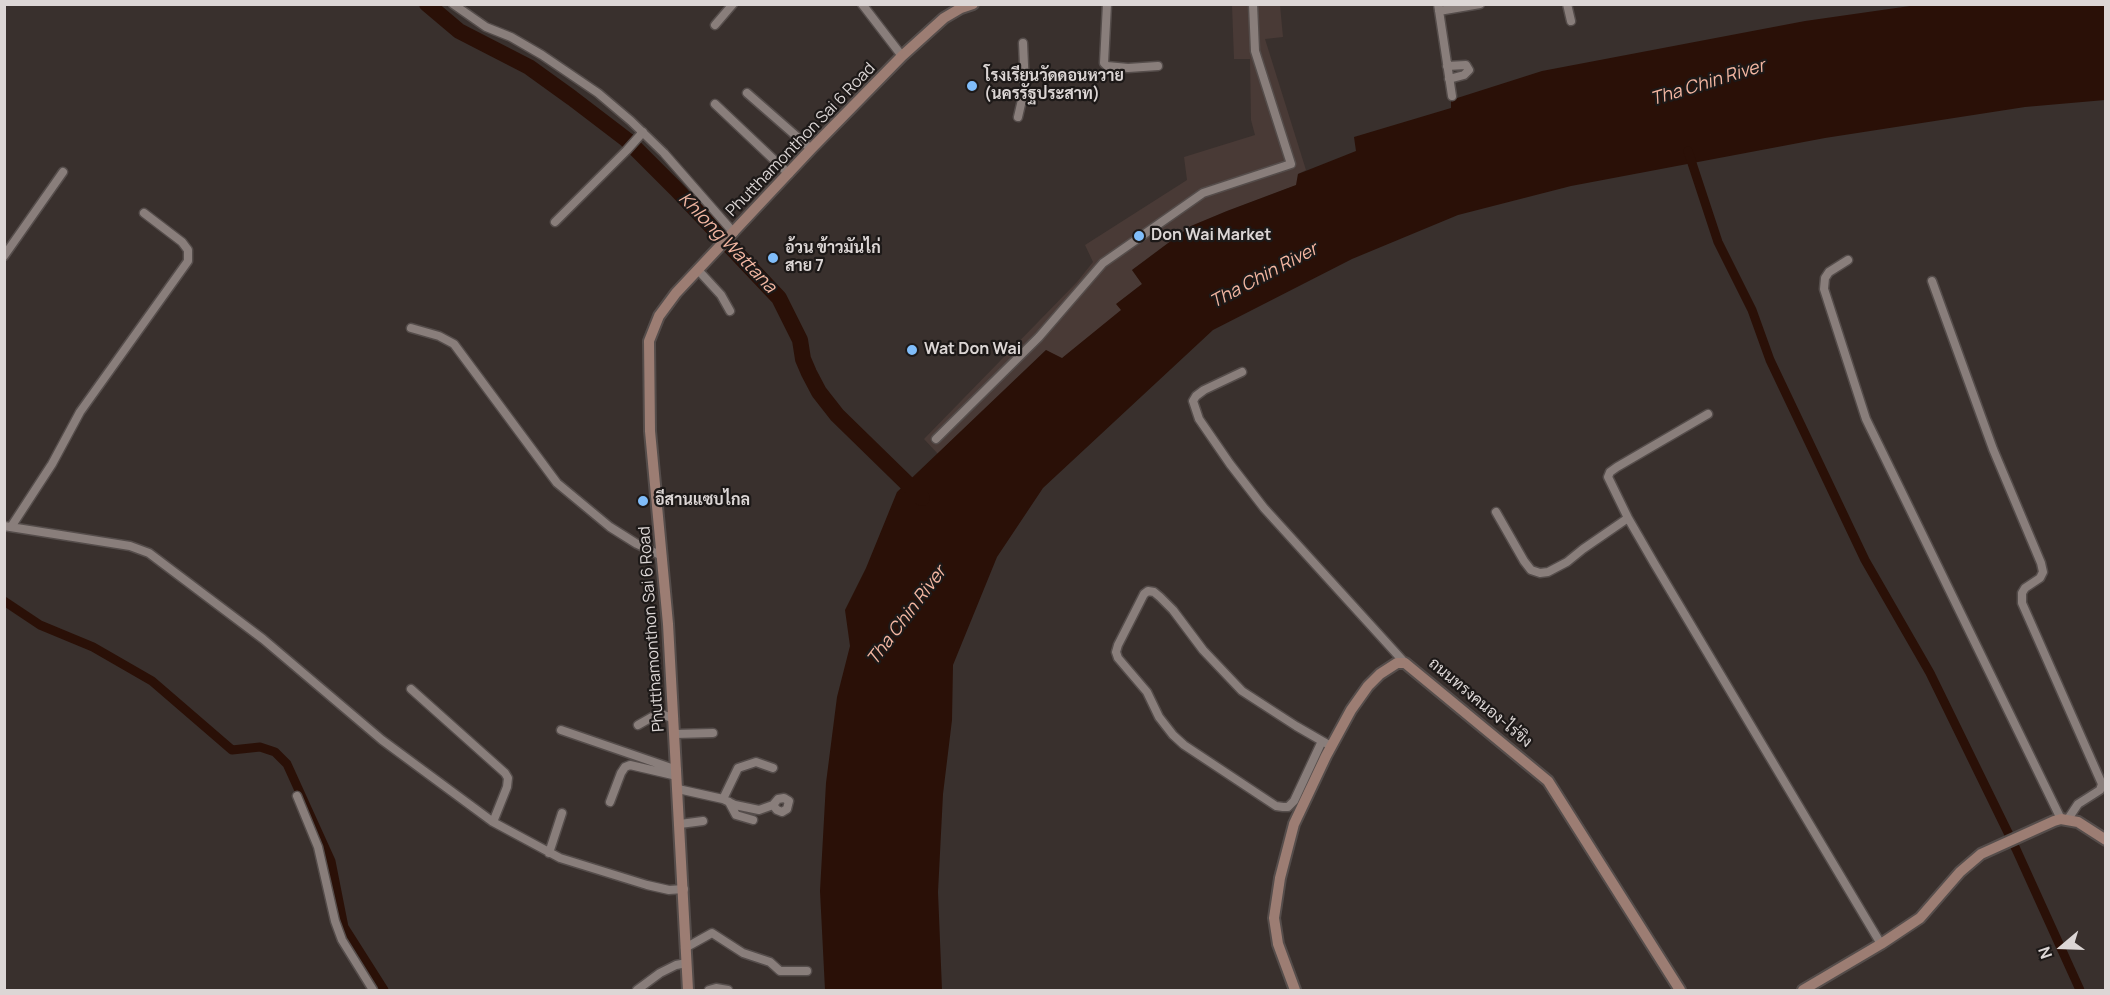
<!DOCTYPE html>
<meta charset="utf-8">
<style>
body{margin:0}
#map{position:relative;width:2110px;height:995px;overflow:hidden;background:#39302d;font-family:Manrope,sans-serif}
canvas{display:block}
.frame{position:absolute;inset:0;border:6px solid #dcd6d5;pointer-events:none}
.north{position:absolute;left:2032px;top:917px;width:60px;height:60px;-webkit-text-stroke:4px #1d1918;paint-order:stroke;rotate:251deg;font-size:16px;font-weight:700;line-height:24px;text-align:center;color:#dcd6d5}
.north::after{content:'';display:block;margin:auto;width:21px;height:27px;background:#dcd6d5;clip-path:polygon(50% 0,100% 100%,50% 72%,0 100%)}
</style>
<div id="map">
<canvas width="2110" height="995"></canvas>
<div class="frame"></div>
<div class="north">N</div>
</div>
<script>
const ctx = document.querySelector('canvas').getContext('2d');
ctx.lineJoin = 'round';
function fill(path, color) {
  ctx.fillStyle = color;
  ctx.fill(path, 'evenodd');
}
function shape(rows) {
  const path = new Path2D();
  for (const r of rows) {
    path.moveTo(r[0], r[1]);
    for (let i = 2; i < r.length; i += 2) path.lineTo(r[i], r[i + 1]);
  }
  return path;
}
function stroke(path, color, width, dash) {
  ctx.strokeStyle = color;
  ctx.lineWidth = width;
  ctx.lineCap = dash ? 'butt' : 'round';
  ctx.setLineDash(dash || []);
  ctx.stroke(path);
}
function drawText(font, color, halo, rows, align = 'center') {
  ctx.font = font + ' Manrope,Sarabun,sans-serif';
  ctx.lineWidth = 4.5;
  ctx.setLineDash([]);
  ctx.textBaseline = 'middle';
  ctx.strokeStyle = halo;
  ctx.fillStyle = color;
  for (const [text, x, y, turn = 0] of rows) {
    ctx.save();
    ctx.translate(x, y);
    ctx.rotate((+turn || 0) * Math.PI / 180);
    ctx.textAlign = isNaN(turn) ? turn : align;
    if (halo) ctx.strokeText(text, 0, 0);
    ctx.fillText(text, 0, 0);
    ctx.restore();
  }
}
const built = shape([
 [1232,5,1280,5,1283,37,1265,39,1306,170,1298,174,1297,185,1227,211,1191,226,1132,270,1142,284,1117,304,1122,310,1062,359,1046,350,938,454,924,439,1077,282,1093,262,1085,245,1187,180,1184,157,1255,135,1251,120,1250,59,1234,59]
]);
const water = shape([
 [1917,5,2105,5,2105,100,2025,107,1825,138,1571,186,1458,215,1352,259,1213,330,1043,488,997,557,953,665,952,720,943,794,938,892,942,990,825,990,820,891,826,783,837,697,850,646,845,610,866,568,897,492,1046,350,1062,358,1121,310,1116,304,1142,284,1132,270,1191,226,1227,211,1296,185,1298,174,1356,151,1354,137,1451,108,1451,100,1542,71,1805,21]
]);
const canal = shape([
 [1688,151,1718,242,1752,310,1770,360,1865,560,1930,673,2016,849,2080,990],
 [4,601,40,625,93,647,152,681,232,750,260,747,275,752,287,764,331,861,344,927,384,990]
]);
const river = shape([
 [427,4,459,31,529,67,572,98,627,140,676,189,779,298,800,340,803,359,809,373,819,392,837,415,922,498]
]);
const street = shape([
 [453,4,486,27,511,37,542,55,598,93,631,121,664,153,734,233],
 [862,4,902,56],
 [1107,4,1104,63,1107,66,1128,68,1158,66],
 [1438,4,1452,96],
 [1567,4,1571,21],
 [1439,11,1480,4],
 [715,25,733,4],
 [1447,66,1466,65,1469,70,1464,75,1449,79],
 [747,93,811,149],
 [715,104,789,174],
 [1018,117,1025,87,1023,43],
 [555,222,627,150,643,132],
 [4,256,63,172],
 [1848,260,1829,272,1825,278,1824,289,1866,419,2061,819],
 [698,270,721,295,730,311],
 [1932,281,1993,449,2041,563,2043,572,2040,578,2025,588,2022,593,2022,603,2102,784,2100,790,2078,804,2068,819],
 [411,328,439,336,454,344,557,483,610,527,637,544,662,556],
 [1242,372,1204,390,1196,396,1193,401,1199,419,1230,464,1264,508,1405,663],
 [1708,414,1617,467,1610,472,1608,477,1628,518,1654,563,1881,944],
 [936,439,1039,337,1103,263,1203,193,1291,164,1255,51,1253,4],
 [1496,512,1524,561,1531,570,1540,573,1548,572,1567,562,1583,549,1628,518],
 [4,526,130,546,149,553,263,639,382,740,493,822,560,858,647,885,669,890,684,889],
 [11,527,52,464,80,412,188,261,188,250,182,242,144,213],
 [411,689,505,773,508,778,507,787,493,822],
 [638,725,659,713,674,719],
 [561,730,677,770],
 [675,734,713,733],
 [1322,741,1294,801,1288,807,1283,807,1276,806,1184,745,1173,735,1159,717,1147,692,1118,658,1116,652,1118,645,1144,594,1148,591,1154,592,1160,597,1173,610,1203,650,1242,691,1296,726,1322,741,1331,746],
 [678,789,723,799,738,768,756,762,773,768],
 [297,796,318,847,335,921,342,940,373,990],
 [723,799,735,805,759,810,773,805,778,799,784,798,789,801,787,809,782,812,777,810,773,805],
 [610,802,621,773,625,767,630,765,677,776],
 [729,802,736,815,753,820],
 [680,824,703,821],
 [549,853,562,813],
 [685,948,712,933,743,953,770,962,780,971,807,971],
 [637,990,660,973,676,965,687,963],
 [709,990,716,988,728,990]
]);
const secondary = shape([
 [688,990,668,624,650,431,649,341,659,316,676,293,811,149,902,56,944,18,961,8,973,4],
 [1295,990,1278,944,1274,918,1280,878,1294,824,1326,756,1351,710,1368,686,1380,674,1397,663,1405,663,1548,781,1680,990],
 [1803,990,1881,944,1920,918,1960,872,1981,854,2054,821,2061,819,2078,822,2106,840]
]);
const markers = [
 [972,86,6,"#80bdfa"],
 [1139,236,6,"#80bdfa"],
 [773,258,6,"#80bdfa"],
 [912,350,6,"#80bdfa"],
 [643,501,6,"#80bdfa"]
];
const poiNames = [
 ["โรงเรียนวัดดอนหวาย",984,77],
 ["(นครรัฐประสาท)",984,95],
 ["Don Wai Market",1151,236],
 ["อ้วน ข้าวมันไก่",785,249],
 ["สาย 7",785,267],
 ["Wat Don Wai",924,350],
 ["อีสานแซบไกล",655,501]
];
const streetNames = [
 ["Phutthamonthon Sai 6 Road",801,140,-46],
 ["Phutthamonthon Sai 6 Road",652,629,-94],
 ["ถนนทรงคนอง-ไร่ขิง",1480,703,40]
];
const waterNames = [
 ["Tha Chin River",1708,83,-17],
 ["Khlong Wattana",727,243,46],
 ["Tha Chin River",1264,276,-28],
 ["Tha Chin River",907,616,-53]
];
fill(built, '#493a36');
fill(water, '#2a1007');
stroke(canal, '#2a1007', 9);
stroke(river, '#2a1007', 16);
stroke(street, '#554d4b', 11);
stroke(secondary, '#554d4b', 14);
stroke(street, '#897e7b', 8);
stroke(secondary, '#9c7d73', 10);
for (const [x, y, r, color] of markers) {
  const dot = new Path2D();
  dot.arc(x, y, r, 0, 2 * Math.PI);
  ctx.fillStyle = color;
  ctx.fill(dot);
  stroke(dot, '#1d1918', 2);
}
drawText('bold 16px', '#dcd6d5', '#1d1918', poiNames, 'left');
drawText('16px', '#dcd6d5', '#1d1918', streetNames);
drawText('italic 18px', '#f4b7a2', '#1d1918', waterNames);
</script>
